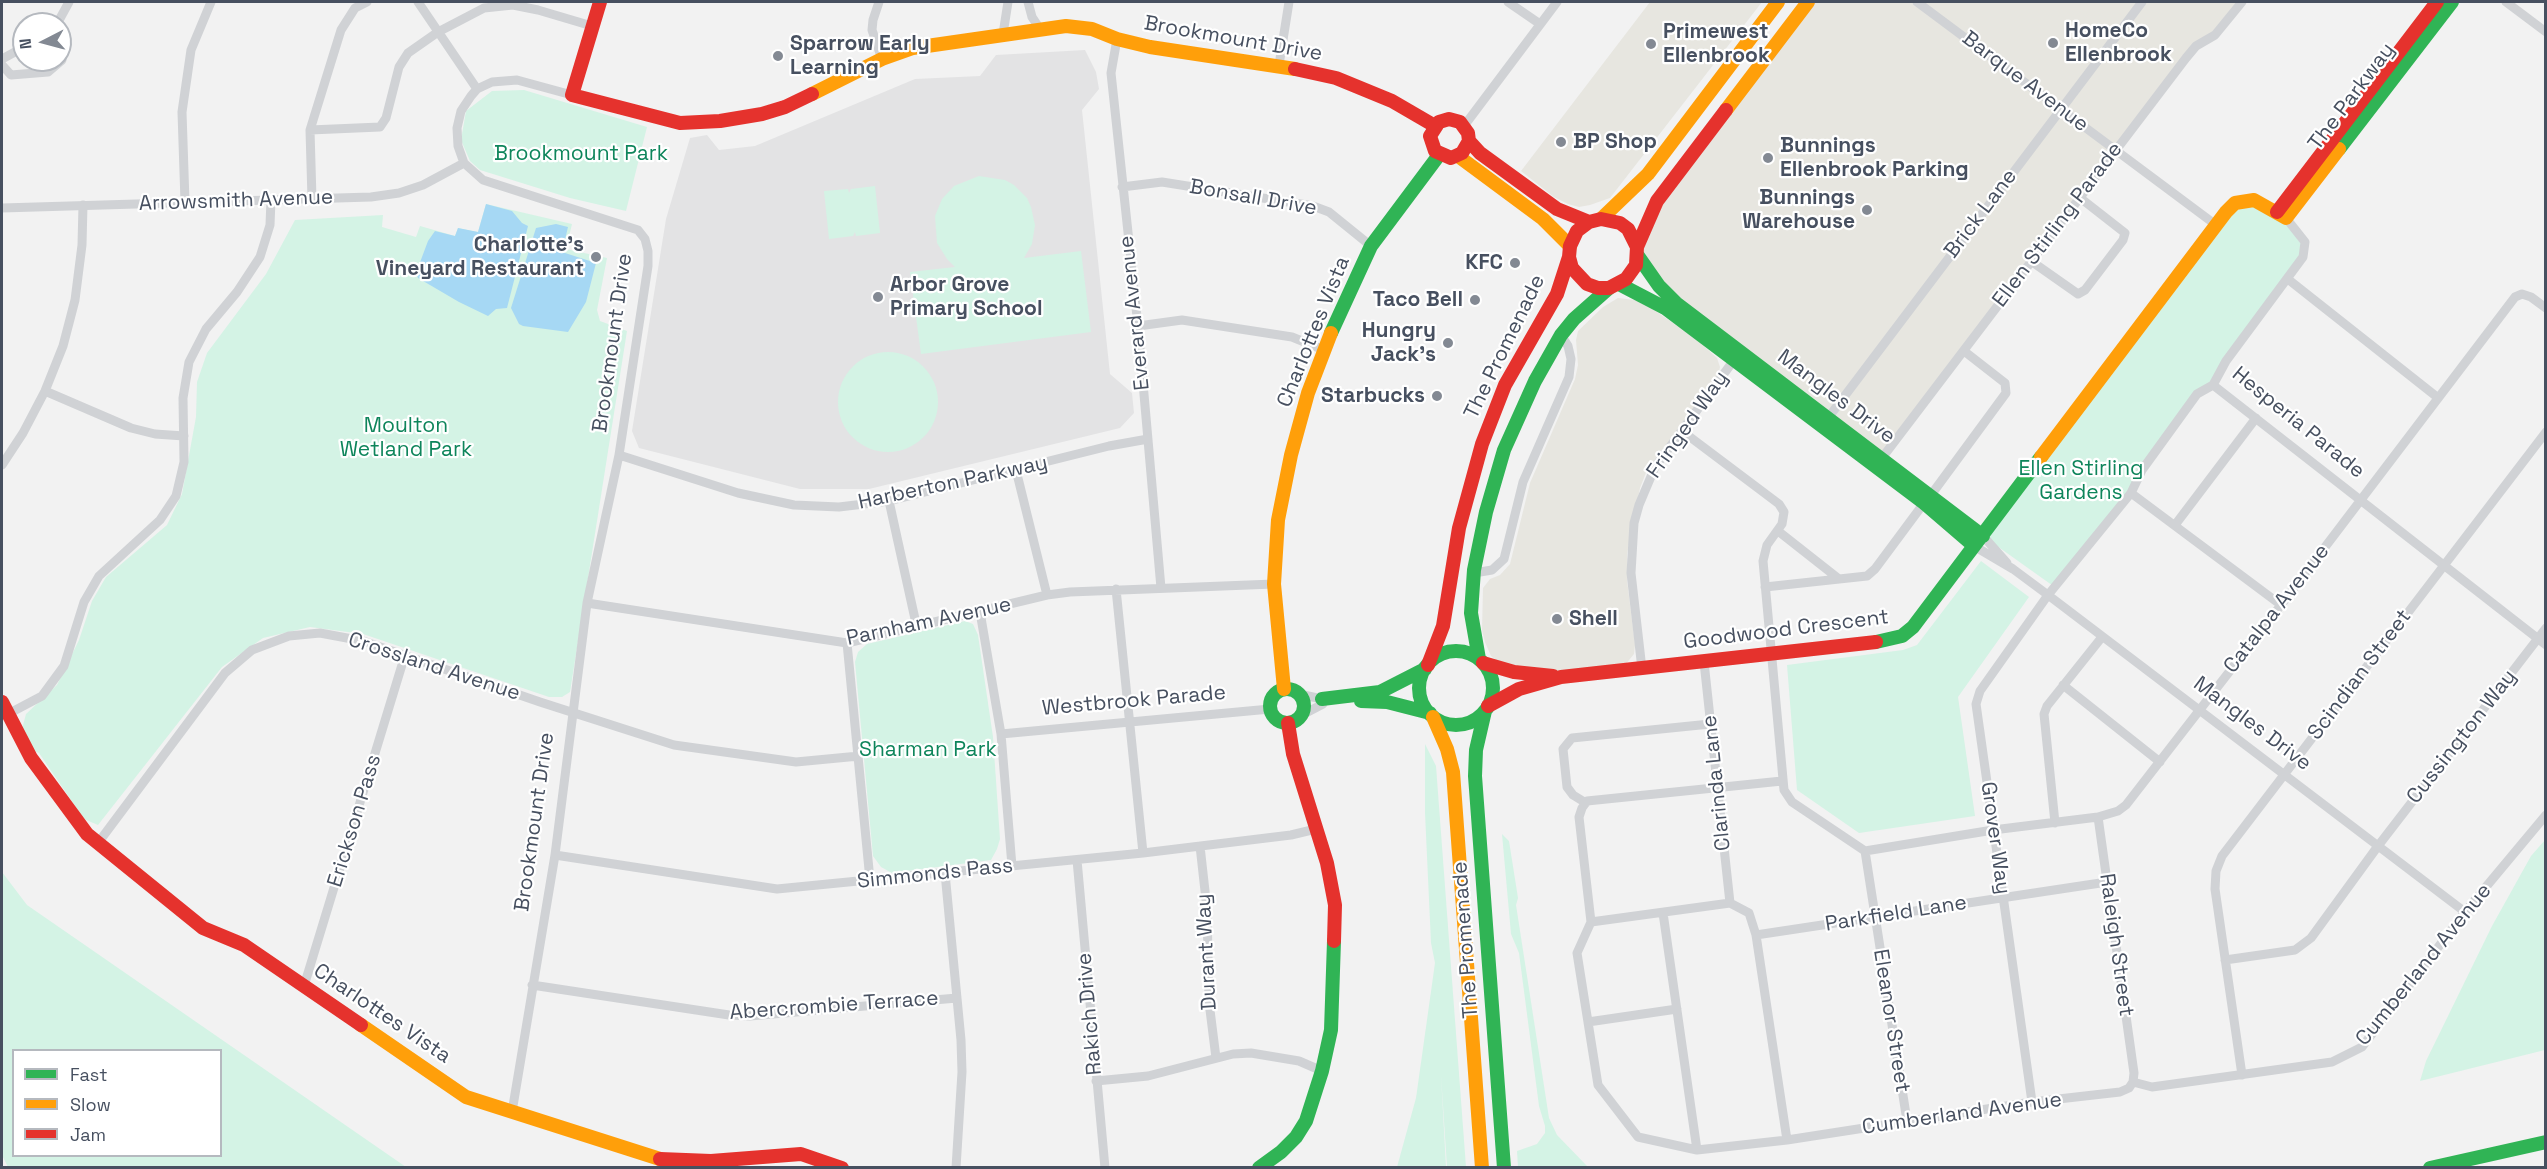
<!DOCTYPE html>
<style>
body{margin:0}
#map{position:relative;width:2547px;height:1169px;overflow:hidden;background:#f2f2f2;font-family:"Space Grotesk",sans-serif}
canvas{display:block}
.frame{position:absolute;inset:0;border:3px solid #475060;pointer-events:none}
.legend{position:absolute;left:12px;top:1049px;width:210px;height:108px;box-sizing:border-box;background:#fff;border:2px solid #b5b9bf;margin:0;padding:8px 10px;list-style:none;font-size:18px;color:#475060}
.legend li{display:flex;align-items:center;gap:12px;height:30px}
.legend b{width:30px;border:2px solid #b5b9bf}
.north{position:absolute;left:12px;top:12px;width:60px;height:60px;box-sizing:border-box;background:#fff;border:2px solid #b5b9bf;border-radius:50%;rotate:264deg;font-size:16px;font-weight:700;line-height:24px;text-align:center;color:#475060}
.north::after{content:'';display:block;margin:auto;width:21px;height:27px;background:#838993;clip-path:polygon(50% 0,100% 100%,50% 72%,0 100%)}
</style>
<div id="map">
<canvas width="2547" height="1169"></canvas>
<div class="frame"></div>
<ul class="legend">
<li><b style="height:8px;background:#30b455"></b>Fast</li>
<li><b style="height:8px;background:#ff9f0a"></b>Slow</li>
<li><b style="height:8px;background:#e5322d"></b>Jam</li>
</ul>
<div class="north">N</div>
</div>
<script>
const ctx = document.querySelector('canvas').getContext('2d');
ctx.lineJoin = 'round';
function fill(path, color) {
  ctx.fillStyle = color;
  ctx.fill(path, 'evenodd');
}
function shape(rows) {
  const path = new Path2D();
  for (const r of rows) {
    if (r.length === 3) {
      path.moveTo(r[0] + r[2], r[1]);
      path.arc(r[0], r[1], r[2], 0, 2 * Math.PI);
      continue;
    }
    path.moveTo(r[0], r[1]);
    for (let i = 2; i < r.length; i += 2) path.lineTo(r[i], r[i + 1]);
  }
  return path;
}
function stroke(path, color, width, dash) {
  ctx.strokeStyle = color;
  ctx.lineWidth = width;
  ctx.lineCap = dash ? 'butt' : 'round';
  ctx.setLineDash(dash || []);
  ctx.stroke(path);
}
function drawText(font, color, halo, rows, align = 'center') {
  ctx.font = font + ' "Space Grotesk",sans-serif';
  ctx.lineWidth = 4.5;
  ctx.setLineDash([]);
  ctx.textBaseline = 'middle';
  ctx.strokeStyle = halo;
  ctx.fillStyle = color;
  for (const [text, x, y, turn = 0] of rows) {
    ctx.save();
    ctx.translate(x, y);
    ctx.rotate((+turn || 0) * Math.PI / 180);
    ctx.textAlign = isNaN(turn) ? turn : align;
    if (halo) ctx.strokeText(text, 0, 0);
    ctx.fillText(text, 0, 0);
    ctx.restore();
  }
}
const commercial = shape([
 [1650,2,1762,2,1610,198,1590,205,1579,207,1568,204,1554,197,1521,171],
 [1808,2,2242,2,2224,26,2196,46,1882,458,1676,303,1638,256,1648,216],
 [1618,298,1635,300,1654,310,1695,338,1717,358,1720,367,1718,376,1647,470,1640,488,1627,554,1627,580,1635,645,1634,654,1625,665,1556,673,1517,669,1497,661,1491,656,1485,642,1482,630,1483,588,1490,579,1500,575,1510,564,1530,483,1575,379,1578,365,1576,340,1578,331,1603,307]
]);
const education = shape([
 [1085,50,1096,72,1099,89,1082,110,1110,374,1132,393,1134,413,1120,428,869,489,800,489,639,448,632,431,666,219,690,138,707,135,719,150,755,146,915,79,980,76,996,55]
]);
const green = shape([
 [524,90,647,127,626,211,570,198,480,170,470,161,461,140,466,111,492,91],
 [979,176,1005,180,1014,185,1027,198,1031,207,1035,225,1032,244,1024,258,1081,251,1091,332,921,354,910,272,955,267,947,259,937,243,935,216,942,199,954,186],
 [875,186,880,233,856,236,855,232,853,236,829,239,824,191,848,189,849,193,851,189],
 [2235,203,2277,212,2305,249,2213,385,2203,389,2056,588,1983,536],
 [486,204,572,224,566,249,607,258,597,310,600,321,627,331,570,692,562,697,549,697,363,634,310,627,263,638,222,667,98,825,84,819,39,753,34,751,22,729,26,714,57,685,79,640,92,601,106,577,167,525,182,494,196,417,197,382,207,353,266,274,295,220,383,215,382,227,416,237,420,226,455,236,458,228,478,232],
 [888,402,50],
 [1981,561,2029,597,1958,697,1975,816,1859,833,1797,790,1787,665,1903,650,1917,645],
 [965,621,973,624,978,635,993,737,1000,839,997,849,991,860,892,873,881,867,873,856,855,662,858,652,867,644],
 [1425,744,1436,766,1466,1167,1447,1167,1441,1075,1446,1167,1397,1167,1416,1098,1435,963,1431,943,1425,813],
 [1502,834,1509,841,1518,898,1516,905,1549,1118,1557,1135,1588,1167,1518,1167,1517,1151,1537,1144,1545,1133,1545,1126,1539,1106,1519,953,1511,934],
 [2545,840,2545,1050,2420,1081,2426,1061,2492,926,2531,856],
 [2,872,27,905,406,1167,8,1167,2,1155],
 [14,1050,220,1050,220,1156,14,1156]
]);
const water = shape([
 [486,204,512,211,522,223,528,226,507,308,496,309,488,316,459,302,418,278,416,273,428,241,435,231,455,236,458,228,478,232],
 [556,224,568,227,562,252,596,263,586,302,568,332,523,326,519,324,511,308,536,228]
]);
const street = shape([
 [418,2,477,89],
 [879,2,873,20,872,30,882,59],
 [1028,2,1032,17,1040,29],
 [1508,2,1540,24],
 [1917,2,2216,225],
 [2506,2,2546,32],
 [57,24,69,2],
 [1003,34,1008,2],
 [1117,39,1111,73,1138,326,1161,588],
 [2,59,24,47],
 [2,65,11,75,48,72,62,60,65,37,60,29],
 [1279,65,1289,2],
 [1464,126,1557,2],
 [310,130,380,127,386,118,399,67,408,53,438,32,484,8,513,5,538,10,592,26],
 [1122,187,1162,182,1313,206,1329,212,1371,246],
 [312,199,310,130,341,30,355,8,367,2],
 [185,202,182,112,191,50,211,2],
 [2,208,371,197,399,193,423,185,464,163],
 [2286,218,2305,242,2303,257,2226,361,2213,385,2546,645],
 [2031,261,2078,294,2085,290,2123,240,2125,233,2079,197],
 [2289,280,2437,397],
 [1138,326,1182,320,1292,337,1324,350],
 [45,391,131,428,155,434,184,436],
 [1825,422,2142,2],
 [1682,431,1779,504,1784,512,1782,524,1767,545,1763,561,1784,790,1792,802,1865,851,1993,830,2098,817,2118,811,2126,805,2281,605,2515,297,2522,294,2531,297,2546,308],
 [619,455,738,493,794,505,839,507,889,501,1109,446,1148,439],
 [1882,458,2186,58,2196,46,2215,35,2242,2],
 [2,465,23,433,45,391,63,346,75,300,82,245,83,205],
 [1016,470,1047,595],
 [2131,493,2142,470,2197,394,2213,385],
 [1931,495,2006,393,2005,383,1964,351],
 [889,501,917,628],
 [2175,525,2256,418],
 [1778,531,1839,579],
 [1983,536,2007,563],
 [1974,546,2013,569,2048,595,2465,912],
 [1474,573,1492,570,1504,559,1523,482,1569,377,1571,359,1568,346,1561,335],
 [1765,587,1867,576,1875,569,1924,503],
 [1116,589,1143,853],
 [587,603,847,643,1047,595,1070,592,1274,584],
 [980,612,1001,734,1012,866],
 [847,643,870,880],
 [1704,662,1730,903],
 [1642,669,1631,573,1634,523,1639,505,1655,467,1734,360],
 [2063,685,2160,762],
 [1299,694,1322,699],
 [8,714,42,696,64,666,84,602,99,576,160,520,176,496,184,462,183,398,189,362,206,329,237,292,260,257,270,225,271,200],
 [1300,716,1323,704],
 [1001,734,1270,709],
 [1782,781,1587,801,1582,808,1579,817,1591,922,1577,953,1598,1085,1638,1137,1697,1150,1787,1140,2032,1102,2120,1092,2129,1088,2133,1082,2134,1073,2098,817],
 [1586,803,1573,795,1567,787,1563,749,1572,738,1710,724],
 [2055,823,2044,714,2047,706,2102,637],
 [98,843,225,673,252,650,289,636,320,633,363,641,540,702,674,745,796,762,859,756],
 [1200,846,1207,909,1209,1002,1216,1058],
 [1865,851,1907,1121],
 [555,855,777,889,1143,853,1291,835,1316,829],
 [1077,860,1105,1168],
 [945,873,961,1040,962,1072,956,1168],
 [1663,913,1697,1150],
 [1591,922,1730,903,1749,913,1756,935,1787,1140],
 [1756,935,2107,882],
 [2225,960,2295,950,2311,938,2378,846,2546,628],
 [532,985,729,1015,750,1016,957,998],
 [304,986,405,655],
 [1588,1022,1677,1009],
 [2242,1075,2215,889,2216,871,2222,856,2546,432],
 [1096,1081,1148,1076,1233,1054,1251,1053,1299,1061,1322,1071],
 [2133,1082,2152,1087,2332,1062,2362,1047,2465,912,2546,815],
 [2032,1102,1976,704,1980,691,2048,595,2131,493,2281,605],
 [512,1112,555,855,587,603,619,455,648,266,648,251,645,239,638,230,483,180,464,163,458,146,457,128,461,111,471,96,477,89,492,82,517,80,572,95]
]);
const fast = shape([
 [2339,149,2452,2],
 [1638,256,1659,286,1676,303,1983,536],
 [1619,284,1665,308,1924,503,1974,546],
 [1331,333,1371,246,1439,155],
 [1876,642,1902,636,1913,627,2041,457],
 [1456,688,37],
 [1479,659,1471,613,1474,570,1486,512,1504,450,1535,381,1561,335,1574,319,1609,288],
 [1287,706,17],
 [1322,699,1380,692,1425,669],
 [1361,701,1387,702,1430,713],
 [1485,711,1476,750,1475,776,1504,1168],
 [1259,1168,1281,1152,1296,1137,1306,1121,1322,1071,1331,1030,1334,941],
 [2430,1168,2546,1142]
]);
const slow = shape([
 [812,94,882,59,913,48,1066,26,1092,29,1117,39,1150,47,1295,69],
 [1726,110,1808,2],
 [1458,156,1543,219,1570,246],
 [1601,219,1648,174,1778,2],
 [2041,457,2226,212,2235,203,2254,200,2286,218,2339,149],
 [1284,689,1274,584,1278,520,1291,455,1308,393,1331,333],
 [1433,717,1447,749,1453,772,1482,1168],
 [361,1025,466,1097,660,1159]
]);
const jam = shape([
 [600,2,572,95,680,123,720,121,762,114,785,107,812,94],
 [1295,69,1336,78,1392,101,1435,126],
 [1469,141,1462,153,1451,158,1435,151,1430,136,1439,122,1449,119,1460,122,1468,133,1469,141,1480,153,1557,209,1589,222],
 [2277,212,2437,2],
 [1637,247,1628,229,1620,223,1601,219,1589,222,1577,231,1570,246,1569,257,1572,268,1587,284,1598,288,1609,288,1626,279,1636,265,1637,247,1657,201,1726,110],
 [1483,663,1514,672,1553,676],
 [1428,665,1443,626,1459,528,1482,444,1505,385,1557,294,1569,257],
 [2,702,31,758,87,834,203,928,244,945,361,1025],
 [1488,706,1519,689,1561,677,1876,642],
 [1288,723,1293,754,1327,863,1335,905,1334,941],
 [660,1159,711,1161,801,1154,842,1168]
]);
const markers = [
 [2053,43,6,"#838993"],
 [1651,44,6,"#838993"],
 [778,56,6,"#838993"],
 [1561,142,6,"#838993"],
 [1768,158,6,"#838993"],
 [1867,210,6,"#838993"],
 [596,257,6,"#838993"],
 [1515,263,6,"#838993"],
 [878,297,6,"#838993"],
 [1475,300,6,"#838993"],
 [1448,343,6,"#838993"],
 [1437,396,6,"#838993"],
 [1557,619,6,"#838993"]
];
const poiNames = [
 ["HomeCo",2065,31],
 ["Ellenbrook",2065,55],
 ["Primewest",1663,32],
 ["Ellenbrook",1663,56],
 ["Sparrow Early",790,44],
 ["Learning",790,68],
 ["BP Shop",1573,142],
 ["Bunnings",1780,146],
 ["Ellenbrook Parking",1780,170],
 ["Bunnings",1855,198,"right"],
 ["Warehouse",1855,222,"right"],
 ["Charlotte's",584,245,"right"],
 ["Vineyard Restaurant",584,269,"right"],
 ["KFC",1503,263,"right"],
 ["Arbor Grove",890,285],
 ["Primary School",890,309],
 ["Taco Bell",1463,300,"right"],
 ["Hungry",1436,331,"right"],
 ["Jack's",1436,355,"right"],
 ["Starbucks",1425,396,"right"],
 ["Shell",1569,619]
];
const streetNames = [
 ["Brookmount Drive",1233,39,10],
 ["Barque Avenue",2025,82,37],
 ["The Parkway",2352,97,-53],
 ["Bonsall Drive",1253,198,10],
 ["Arrowsmith Avenue",236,201,-2],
 ["Brick Lane",1981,214,-53],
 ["Ellen Stirling Parade",2058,225,-53],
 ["Everard Avenue",1135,313,-96],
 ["Charlottes Vista",1314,332,-68],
 ["Brookmount Drive",613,343,-82],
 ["The Promenade",1505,347,-64],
 ["Mangles Drive",1836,397,37],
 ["Hesperia Parade",2298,423,39],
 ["Fringed Way",1688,425,-55],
 ["Harberton Parkway",953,483,-12],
 ["Catalpa Avenue",2277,609,-52],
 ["Parnham Avenue",929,622,-12],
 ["Goodwood Crescent",1786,630,-7],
 ["Crossland Avenue",434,667,18],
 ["Scindian Street",2360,675,-53],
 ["Westbrook Parade",1134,701,-5],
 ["Mangles Drive",2252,724,37],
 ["Cussington Way",2462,737,-52],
 ["Clarinda Lane",1717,783,-96],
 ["Erickson Pass",355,821,-73],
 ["Brookmount Drive",535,822,-82],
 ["Grover Way",1995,838,82],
 ["Simmonds Pass",935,874,-6],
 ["Parkfield Lane",1896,914,-9],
 ["The Promenade",1466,940,-94],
 ["Raleigh Street",2116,945,82],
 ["Durant Way",1207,952,-93],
 ["Cumberland Avenue",2424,965,-51],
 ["Abercrombie Terrace",834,1006,-4],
 ["Charlottes Vista",382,1014,34],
 ["Rakich Drive",1090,1014,-95],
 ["Eleanor Street",1891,1021,81],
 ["Cumberland Avenue",1962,1114,-8]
];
const parkNames = [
 ["Brookmount Park",581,154],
 ["Moulton",406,426],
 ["Wetland Park",406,450],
 ["Ellen Stirling",2081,469],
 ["Gardens",2081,493],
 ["Sharman Park",928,750]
];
fill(commercial, '#e7e6e0');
fill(education, '#e3e3e4');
fill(green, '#d4f3e5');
fill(water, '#a6d8f4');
stroke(street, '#d0d2d5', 9);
stroke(fast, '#30b455', 14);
stroke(slow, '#ff9f0a', 14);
stroke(jam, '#e5322d', 14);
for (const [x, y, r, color] of markers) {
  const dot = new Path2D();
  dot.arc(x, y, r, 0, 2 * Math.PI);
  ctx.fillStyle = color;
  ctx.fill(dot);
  stroke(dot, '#fff', 2);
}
drawText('bold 21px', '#475060', '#fff', poiNames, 'left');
drawText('21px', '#475060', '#fff', streetNames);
drawText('21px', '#0e855b', '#fff', parkNames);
</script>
